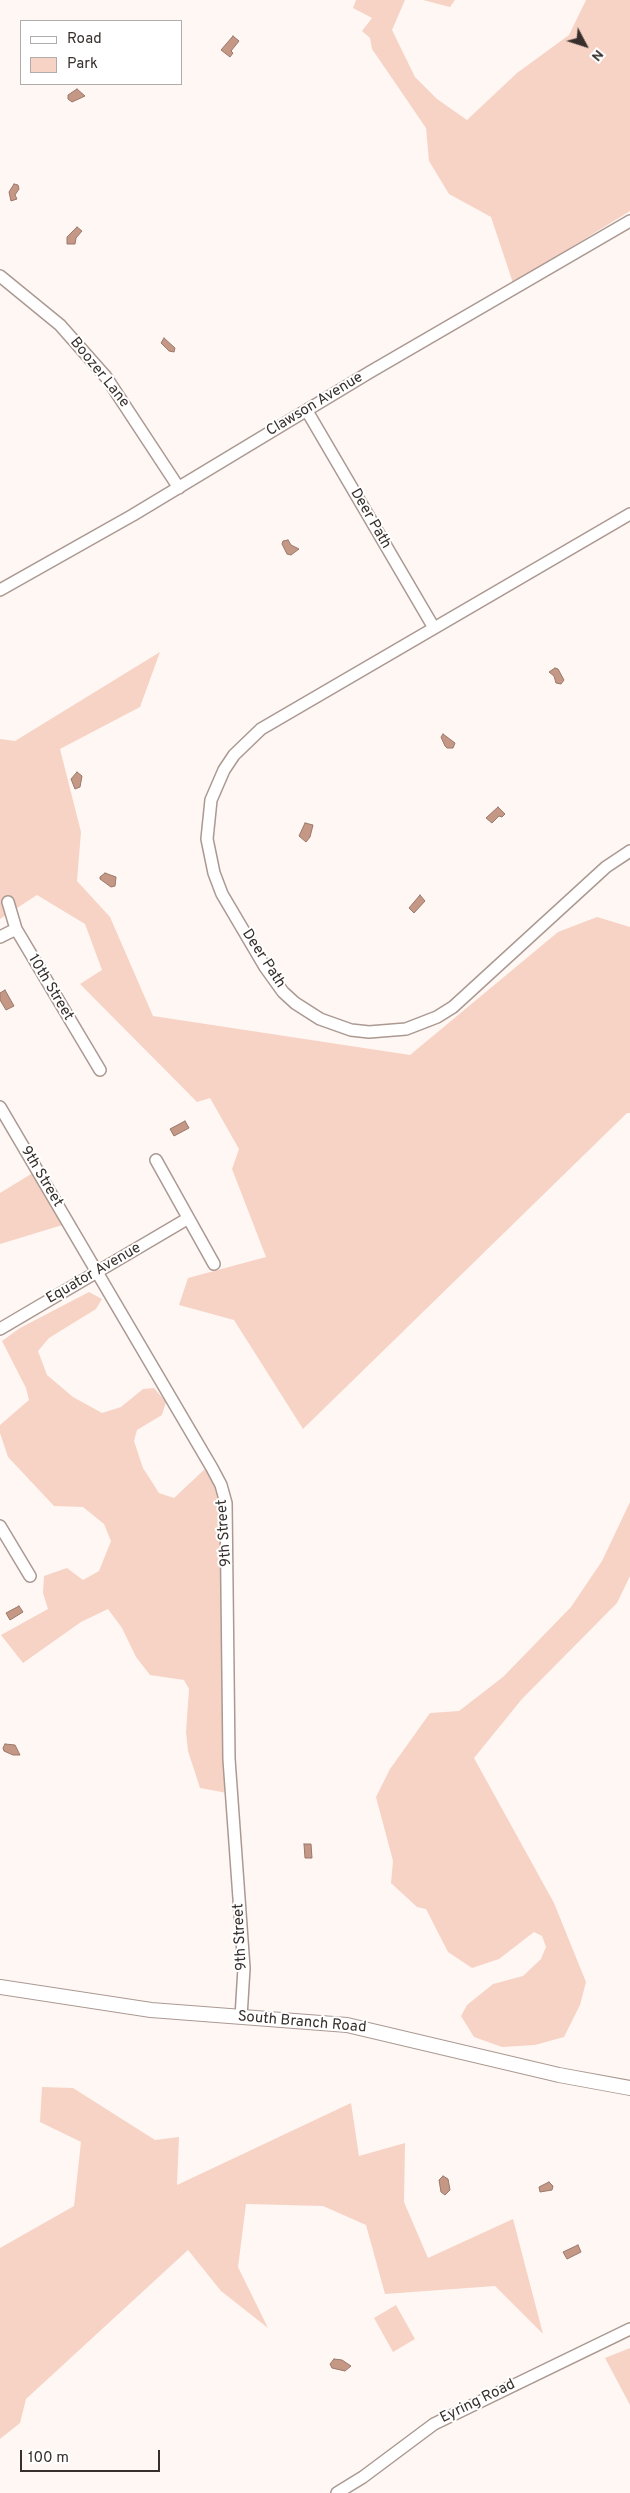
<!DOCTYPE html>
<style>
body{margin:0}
#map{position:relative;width:630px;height:2493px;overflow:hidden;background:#fff7f3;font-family:Overpass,sans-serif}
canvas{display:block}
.legend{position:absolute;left:20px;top:20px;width:162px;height:65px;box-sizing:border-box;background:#fff;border:1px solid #afacab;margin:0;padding:6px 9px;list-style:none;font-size:15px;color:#362f2c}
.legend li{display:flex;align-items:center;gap:10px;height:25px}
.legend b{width:25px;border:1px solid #afacab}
.north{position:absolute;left:560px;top:20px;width:50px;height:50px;-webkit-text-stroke:4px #fff;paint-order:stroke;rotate:130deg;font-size:14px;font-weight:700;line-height:20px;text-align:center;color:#362f2c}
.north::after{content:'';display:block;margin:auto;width:18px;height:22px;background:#362f2c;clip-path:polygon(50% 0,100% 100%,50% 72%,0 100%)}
.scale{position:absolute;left:20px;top:2450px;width:140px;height:22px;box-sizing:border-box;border:2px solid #362f2c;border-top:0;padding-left:6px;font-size:15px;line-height:18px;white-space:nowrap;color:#362f2c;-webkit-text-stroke:4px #fff;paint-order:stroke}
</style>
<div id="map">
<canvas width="630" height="2493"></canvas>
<ul class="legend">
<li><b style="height:6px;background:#fff"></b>Road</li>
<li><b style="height:14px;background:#f7d3c5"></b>Park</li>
</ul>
<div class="north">N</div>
<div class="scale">100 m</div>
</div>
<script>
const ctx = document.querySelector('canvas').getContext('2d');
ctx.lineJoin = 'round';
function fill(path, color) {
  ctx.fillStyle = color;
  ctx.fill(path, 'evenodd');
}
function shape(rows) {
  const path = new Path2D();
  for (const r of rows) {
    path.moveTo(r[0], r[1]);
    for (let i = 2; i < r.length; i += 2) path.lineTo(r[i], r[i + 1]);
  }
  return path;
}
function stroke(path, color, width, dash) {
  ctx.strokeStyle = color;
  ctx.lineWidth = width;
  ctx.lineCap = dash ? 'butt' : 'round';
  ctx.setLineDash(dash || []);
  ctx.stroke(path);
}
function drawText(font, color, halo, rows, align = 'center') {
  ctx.font = font + ' Overpass,sans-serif';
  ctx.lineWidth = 4;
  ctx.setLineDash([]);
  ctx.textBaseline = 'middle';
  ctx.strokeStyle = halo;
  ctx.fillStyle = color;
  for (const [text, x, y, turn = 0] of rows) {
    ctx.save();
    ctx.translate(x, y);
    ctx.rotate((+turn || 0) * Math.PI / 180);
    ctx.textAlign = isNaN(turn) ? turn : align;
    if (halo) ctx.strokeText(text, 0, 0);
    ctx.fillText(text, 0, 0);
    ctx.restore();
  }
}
const green = shape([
 [356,0,405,0,392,30,415,77,437,99,467,120,517,73,569,35,586,0,630,0,630,211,513,283,491,217,449,194,429,161,426,128,372,49,370,38,362,31,372,18,353,8],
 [423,0,455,0,450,7],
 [160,652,140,707,60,749,81,832,77,881,110,917,153,1016,410,1055,558,932,597,917,630,927,630,1113,627,1113,303,1429,234,1320,179,1305,188,1278,266,1257,232,1169,239,1149,210,1098,197,1102,80,984,102,970,85,924,37,895,0,919,0,739,15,741],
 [36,1171,69,1223,0,1244,0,1193],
 [89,1292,102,1299,96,1309,49,1338,38,1351,47,1375,73,1397,102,1413,121,1407,143,1389,154,1388,166,1402,162,1415,137,1430,134,1441,143,1468,159,1493,174,1498,207,1467,218,1486,223,1507,227,1793,200,1788,188,1751,186,1732,189,1689,184,1680,150,1675,136,1657,122,1628,108,1609,81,1622,23,1663,1,1635,48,1609,43,1593,44,1576,67,1568,83,1580,99,1571,111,1541,104,1524,83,1507,54,1506,8,1457,0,1433,0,1425,29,1400,26,1388,2,1341,20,1328],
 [630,1502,630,1576,617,1603,522,1699,474,1758,554,1903,586,1982,580,2005,564,2037,535,2045,502,2047,474,2037,461,2016,467,2005,493,1984,523,1976,541,1959,546,1947,542,1936,534,1932,499,1959,472,1968,448,1952,426,1909,417,1907,391,1883,393,1861,376,1797,390,1769,430,1713,459,1711,503,1677,571,1607,602,1561],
 [42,2087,73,2088,155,2140,179,2137,177,2185,351,2103,359,2156,405,2143,404,2202,428,2258,513,2219,543,2334,495,2286,385,2294,366,2225,323,2206,246,2204,238,2267,268,2328,221,2291,188,2250,26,2399,20,2423,0,2439,0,2248,74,2206,81,2142,40,2122],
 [396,2305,415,2339,393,2352,374,2318],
 [630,2348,630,2405,605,2358]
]);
const water = shape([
 [233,36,239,41,231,51,233,53,230,57,221,50,233,36],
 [77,89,85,96,72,102,68,99,68,95,77,89],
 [14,184,18,185,19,189,15,195,17,199,11,201,9,192,14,184],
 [77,227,82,231,76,238,75,244,67,244,67,237,77,227],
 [164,338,175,348,174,352,169,351,161,343,164,338],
 [288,540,291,545,299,549,291,555,287,554,282,544,283,541,288,540],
 [555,668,558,669,564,680,561,684,556,683,554,676,549,672,555,668],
 [443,734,455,743,453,748,447,748,445,746,441,737,443,734],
 [77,772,82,776,80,787,75,789,71,779,77,772],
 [498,807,505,814,502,817,499,816,492,823,486,818,498,807],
 [305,823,313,825,310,837,306,842,299,836,305,823],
 [105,873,116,877,115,886,111,887,100,879,100,877,105,873],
 [420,895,425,901,414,913,409,908,420,895],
 [5,990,14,1006,6,1010,0,1000,0,993,5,990],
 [185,1121,189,1128,174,1136,170,1129,185,1121],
 [19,1606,23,1612,10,1620,6,1613,19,1606],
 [5,1744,15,1745,20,1755,13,1755,4,1751,3,1748,5,1744],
 [304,1844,311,1844,312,1858,305,1858,304,1844],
 [443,2176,448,2179,450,2190,445,2195,441,2192,439,2180,443,2176],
 [549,2182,553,2186,552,2190,540,2192,539,2187,549,2182],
 [578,2245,581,2252,567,2259,563,2252,578,2245],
 [334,2359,342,2360,351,2366,345,2371,332,2368,330,2364,334,2359]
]);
const minor = shape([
 [0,276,60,325,106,377,179,488],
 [307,411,434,628],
 [630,514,261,729,234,755,224,770,211,800,207,839,214,873,222,894,265,967,283,992,295,1003,320,1019,351,1030,369,1032,406,1029,437,1017,453,1007,606,867,630,851],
 [0,590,133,515,370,372,630,221],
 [8,902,16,929,100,1070],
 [0,937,16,929],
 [0,1107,212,1468,221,1485,226,1503,229,1759,244,1968,241,2017],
 [156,1160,214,1264],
 [0,1329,187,1219],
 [0,1526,30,1576],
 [337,2493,363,2477,434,2424,630,2329]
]);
const tertiary = shape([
 [0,1987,151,2010,347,2025,559,2075,630,2088]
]);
const streetNames = [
 ["Boozer Lane",99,373,51],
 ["Clawson Avenue",315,405,-31],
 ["Deer Path",370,519,60],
 ["Deer Path",263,959,57],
 ["10th Street",50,988,59],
 ["9th Street",41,1177,59],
 ["Equator Avenue",94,1274,-30],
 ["9th Street",225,1533,-94],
 ["9th Street",241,1937,-93],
 ["South Branch Road",302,2023,5],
 ["Eyring Road",478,2402,-26]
];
fill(green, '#f7d3c5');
fill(water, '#c59886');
stroke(water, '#9a786b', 1);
stroke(minor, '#ab9992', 14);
stroke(tertiary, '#ab9992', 16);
stroke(minor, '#fff', 11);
stroke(tertiary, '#fff', 14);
drawText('15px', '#362f2c', '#fff', streetNames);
</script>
